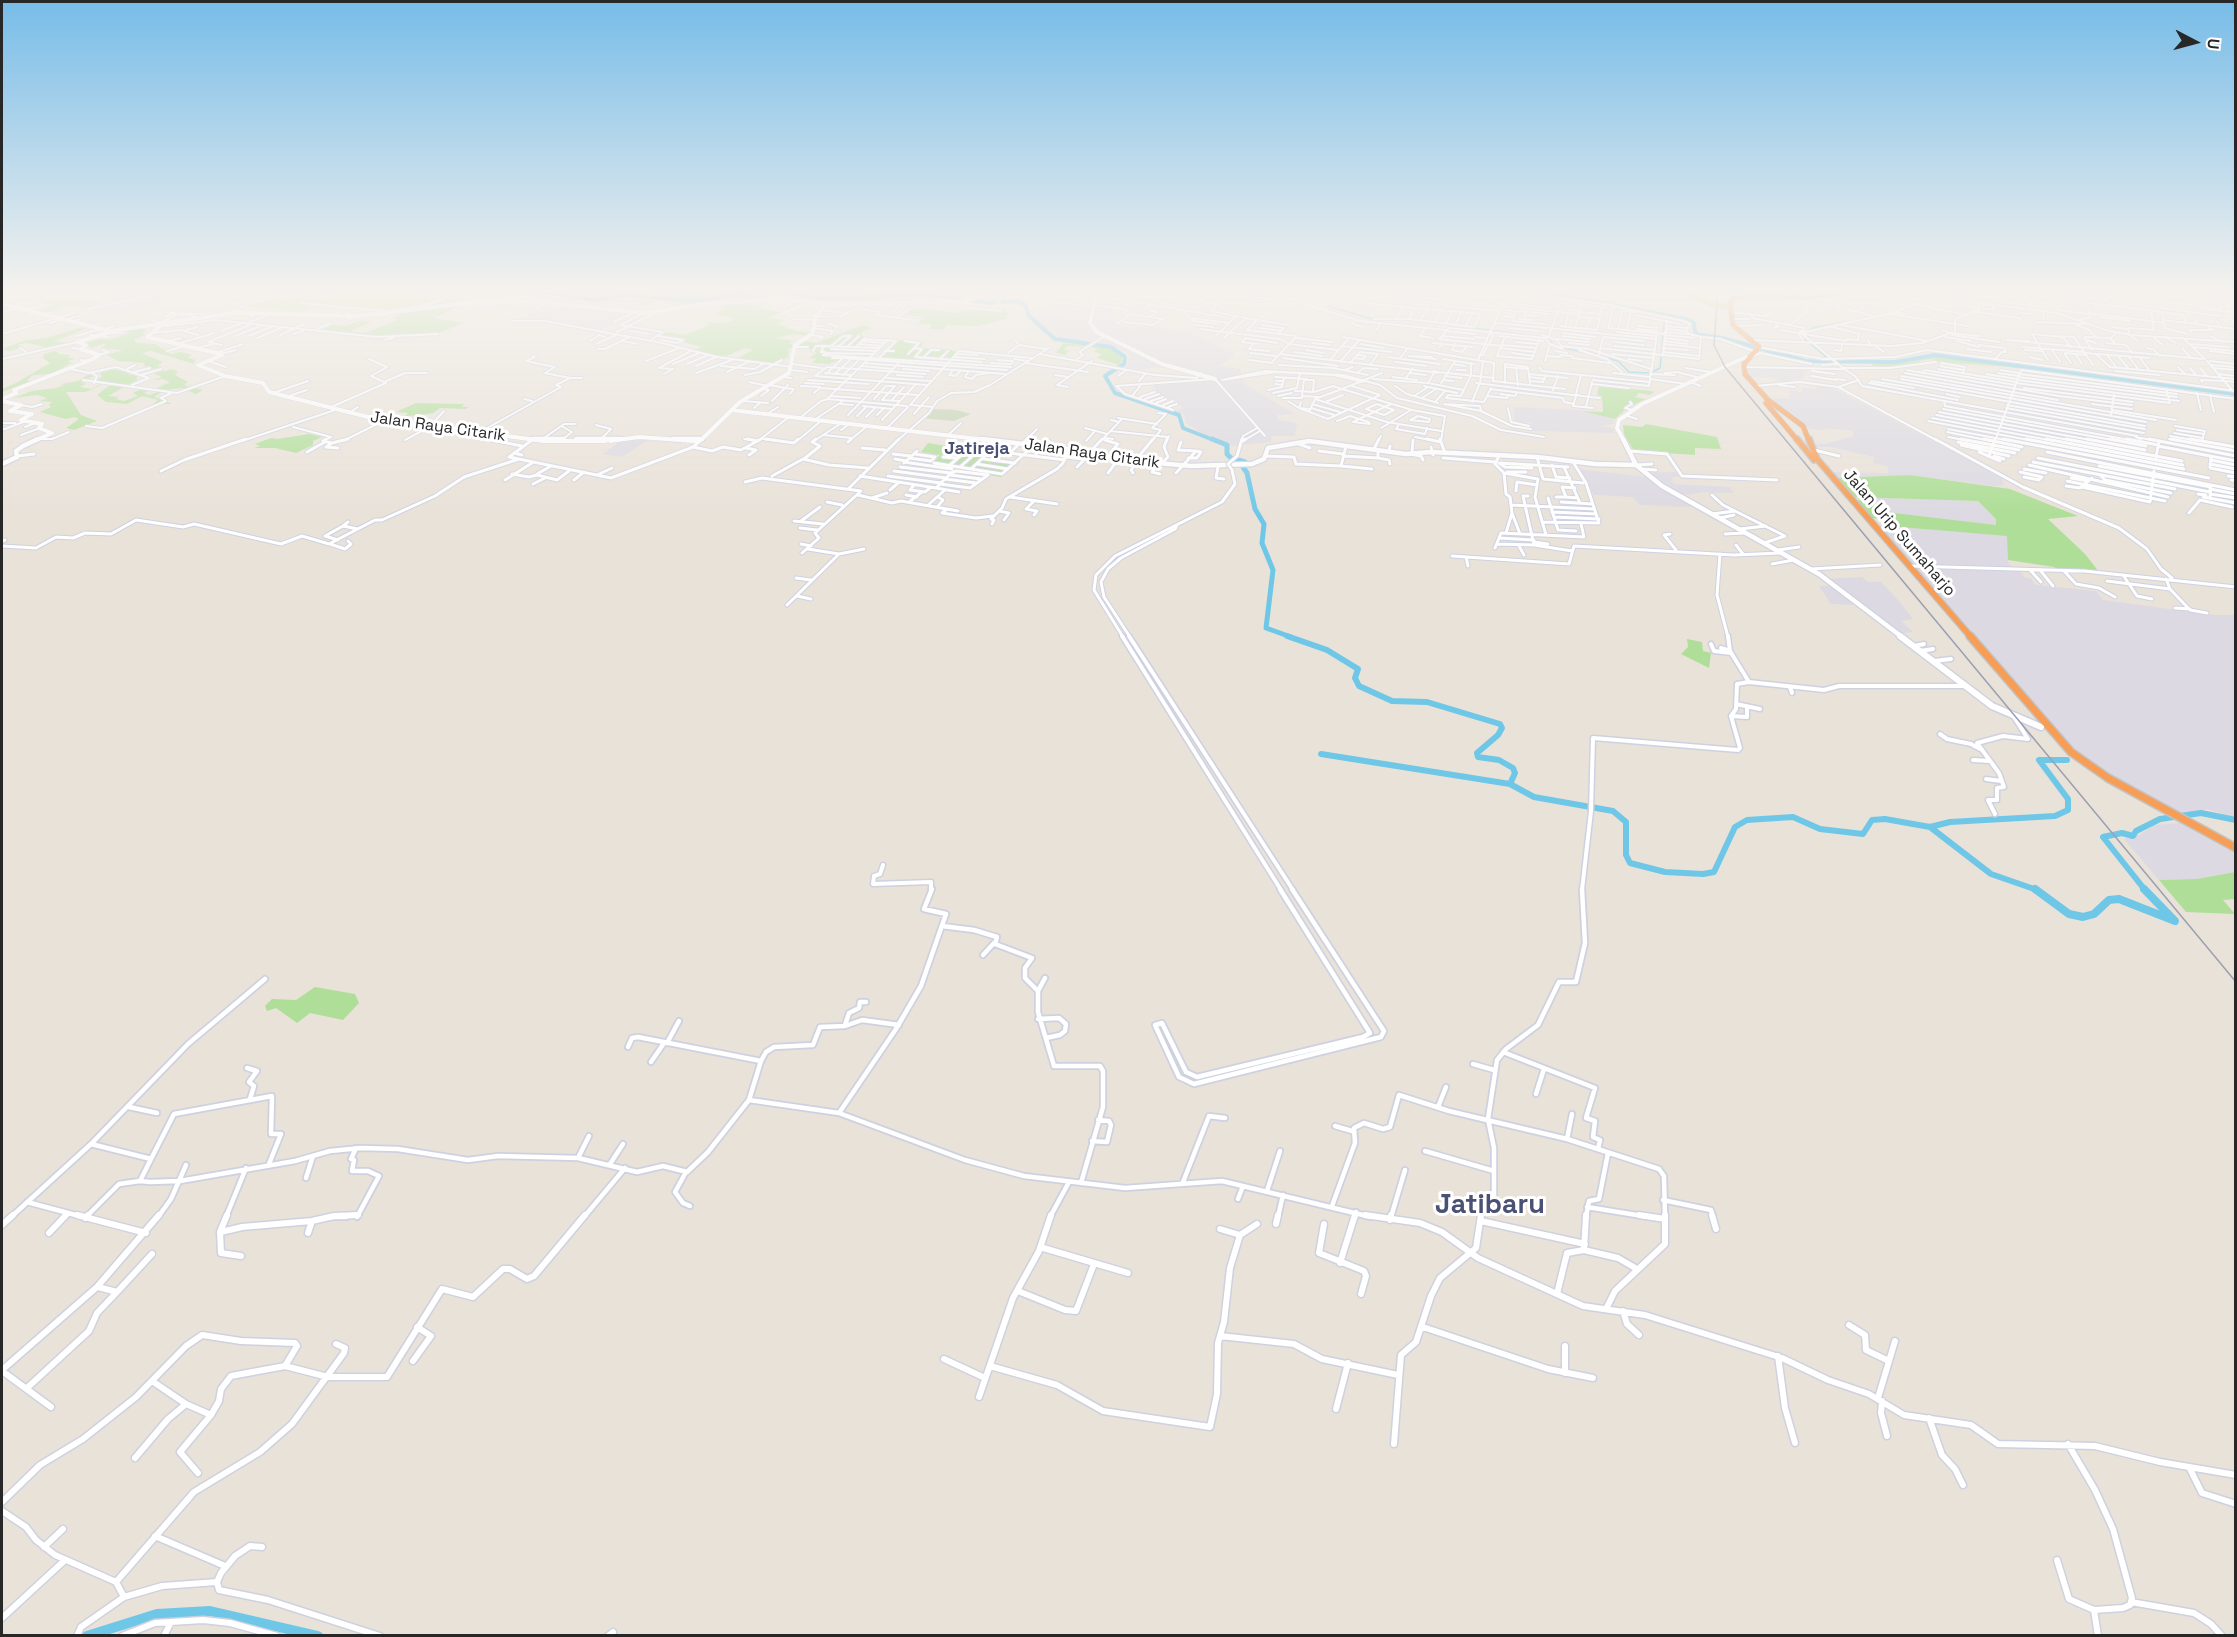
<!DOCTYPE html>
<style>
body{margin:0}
#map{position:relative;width:2237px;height:1637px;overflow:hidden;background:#e9e2d9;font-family:"Space Grotesk",sans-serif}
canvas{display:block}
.frame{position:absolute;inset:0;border:3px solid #272727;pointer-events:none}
.north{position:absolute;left:2165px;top:12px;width:60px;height:60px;-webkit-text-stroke:4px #fff;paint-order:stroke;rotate:96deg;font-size:16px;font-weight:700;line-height:24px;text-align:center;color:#272727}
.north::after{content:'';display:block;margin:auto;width:21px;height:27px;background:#272727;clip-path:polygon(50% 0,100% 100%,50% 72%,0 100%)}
</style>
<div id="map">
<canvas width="2237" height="1637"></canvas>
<div class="frame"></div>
<div class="north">U</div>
</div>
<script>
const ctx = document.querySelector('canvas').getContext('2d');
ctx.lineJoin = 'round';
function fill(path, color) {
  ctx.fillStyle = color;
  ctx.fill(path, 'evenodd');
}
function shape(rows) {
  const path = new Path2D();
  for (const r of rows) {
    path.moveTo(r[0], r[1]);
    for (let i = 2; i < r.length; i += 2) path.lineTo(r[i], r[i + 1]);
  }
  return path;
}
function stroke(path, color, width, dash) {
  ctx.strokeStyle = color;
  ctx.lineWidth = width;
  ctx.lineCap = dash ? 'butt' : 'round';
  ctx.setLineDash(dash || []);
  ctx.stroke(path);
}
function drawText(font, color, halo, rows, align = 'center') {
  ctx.font = font + ' "Space Grotesk",sans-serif';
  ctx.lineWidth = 6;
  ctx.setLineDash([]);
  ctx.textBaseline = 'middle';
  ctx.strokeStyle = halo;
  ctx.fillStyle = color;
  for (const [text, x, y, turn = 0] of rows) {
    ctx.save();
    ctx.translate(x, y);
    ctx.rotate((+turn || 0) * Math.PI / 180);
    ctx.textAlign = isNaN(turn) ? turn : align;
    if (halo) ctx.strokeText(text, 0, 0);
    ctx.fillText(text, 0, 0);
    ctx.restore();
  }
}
const industrial = shape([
 [98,288,266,288,201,303,172,299,118,317,84,310,109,299,84,292],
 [1352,288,1408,288,1412,289,1405,295,1357,290,1351,299,1320,299,1313,305,1312,297],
 [1093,289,1106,290,1100,295,1097,309,1112,309,1111,319,1130,329,1146,326,1188,332,1235,354,1220,366,1241,369,1241,373,1247,372,1247,376,1242,377,1245,384,1295,414,1277,415,1278,420,1297,423,1295,436,1272,436,1271,442,1232,446,1207,437,1186,423,1184,414,1171,411,1183,409,1176,400,1170,401,1159,394,1152,384,1177,381,1182,377,1197,379,1180,370,1156,367,1140,370,1125,367,1130,357,1126,352,1115,347,1056,339,1031,315,1089,310],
 [568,303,639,311,601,330,538,319,516,320,537,310,549,312],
 [1745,367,1753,368,1807,367,1803,378,1781,383,1774,378,1749,377],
 [1816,385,1827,386,1856,400,1954,452,2002,478,2004,485,1994,486,1910,475,1836,478,1831,472,1888,473,1888,466,1873,463,1874,457,1831,447,1816,447,1815,444,1826,444,1853,436,1853,431,1825,428,1825,430,1809,429,1795,415,1774,401,1774,398,1789,399,1790,390,1802,392,1803,388,1815,389],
 [1514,407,1581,410,1615,419,1613,424,1599,426,1612,428,1615,433,1533,431,1531,423,1515,422],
 [638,438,648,440,622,457,602,454,621,441],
 [1579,469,1645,477,1643,473,1676,472,1679,476,1671,478,1674,484,1730,487,1733,493,1705,492,1678,496,1696,506,1689,507,1640,505,1633,497,1594,495],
 [1853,497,1978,501,1996,519,1996,525,1876,511],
 [1877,525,2008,536,2008,562,2013,569,2018,569,2025,578,2030,578,2036,585,2096,591,2103,600,2214,615,2235,615,2235,818,2207,809,2180,816,2097,770,2072,749],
 [1862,577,1868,582,1881,582,1897,599,1913,619,1901,621,1913,632,1894,634,1857,605,1831,604,1819,586,1831,586,1823,579],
 [2179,823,2235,854,2235,872,2197,879,2159,880,2124,839,2139,835,2155,825]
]);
const green = shape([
 [693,288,762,288,693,300,676,296],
 [770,290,831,299,891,296,890,300,880,301,818,302,784,292,768,295,762,300,729,297,676,308,667,306,682,303,658,301,640,307,638,305,647,300,633,299,691,302],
 [58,297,68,297,63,300,102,301,90,308,65,305,44,314,35,311,54,305,38,302],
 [729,303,764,306,761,308,781,313,768,318,784,320,778,324,796,331,811,332,810,336,794,334,776,338,793,341,789,344,797,345,802,340,816,343,863,325,872,328,860,333,864,337,888,340,882,345,859,344,843,358,829,364,812,363,816,359,810,358,817,352,810,352,811,349,789,348,788,357,770,365,734,360,753,350,745,348,724,357,695,350,702,347,684,342,685,340,660,336,667,332,684,335,711,325,705,323,708,322,723,324,735,319,714,314,724,308,720,307],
 [464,304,434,318,463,323,439,333,363,336,314,331,334,325,344,326,359,321,372,322,350,331,365,333,397,320,392,318,406,310],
 [914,308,960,313,962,310,1005,311,1009,313,1006,317,1011,318,977,326,947,325,944,329,930,329,931,324,918,324,924,317,903,315],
 [83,327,88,328,55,341,67,343,48,348,27,343,18,345,23,347,10,351,2,349,23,341,46,338],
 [143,328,146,331,142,333,145,335,134,340,137,343,155,344,171,354,181,352,192,355,187,357,195,360,194,364,151,351,142,353,163,362,158,365,161,367,152,369,143,365,145,363,118,361,107,355,123,350,100,348,107,345,103,344,92,348,84,343,100,339,108,340,131,333,123,331],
 [898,340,923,343,920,348,951,350,957,352,950,359,973,362,964,367,914,363,916,360,882,357],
 [1063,343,1107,347,1122,356,1121,363,1119,365,1097,358,1102,354,1094,352,1096,349,1093,347,1068,346,1064,350,1069,351,1065,355,1056,353],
 [55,351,59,354,70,355,68,358,75,358,67,362,73,362,51,374,33,375,27,380,30,382,2,392,2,389,16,383,50,363,43,358,44,354],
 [1934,356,2234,394,2235,396,2009,367,1939,362,1932,359,1919,361,1925,364,1890,368,1874,367,1872,364,1910,362],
 [111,369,130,373,128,374,137,376,137,380,108,396,119,397,116,399,124,401,138,396,133,393,139,390,148,391,144,393,149,395,158,392,162,392,154,397,172,404,153,404,158,400,142,396,127,404,106,402,97,395,111,384,108,382,86,392,66,392,81,415,97,421,74,430,66,428,79,419,74,417,66,419,40,412,51,407,49,405,52,402,40,401,47,398,37,395,13,398,32,391,56,388,64,385,61,384,78,381,89,374,95,376,80,382,86,384,80,387,91,389,105,382,93,381,102,377,100,373],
 [173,369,178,372,175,375,188,382,184,385,203,390,196,394,182,388,165,390,157,388,170,382,163,379,152,380,162,377,153,373],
 [1599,386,1652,391,1654,392,1650,395,1639,393,1635,397,1646,399,1627,408,1615,419,1582,411,1603,412,1602,396,1597,395],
 [416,403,464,404,462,407,468,407,466,409,440,408,433,413,422,415,405,416,408,413,396,412],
 [1646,424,1717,437,1721,449,1695,448,1695,455,1634,451,1624,434,1623,425,1642,427],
 [309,434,322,437,313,441,313,445,296,453,275,448,254,448,260,446,255,444,271,438,277,439],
 [928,443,1003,455,1001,459,1020,461,1001,477,931,465,940,455,921,452],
 [1910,475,2010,489,2078,516,2048,519,2085,554,2099,572,2058,570,2054,567,2008,560,2007,536,1888,526,1885,519,1871,518,1855,500,1871,501,1877,511,1996,525,1996,519,1978,501,1853,497,1836,478],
 [1687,639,1702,642,1703,651,1711,653,1709,668,1681,654,1688,647],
 [2235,872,2235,899,2223,900,2235,914,2186,912,2159,880,2197,879],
 [315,987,355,994,359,1003,343,1020,310,1013,297,1023,276,1008,267,1011,265,1006,272,999,296,1000]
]);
const cemetery = shape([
 [933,409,956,410,971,414,954,421,920,418]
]);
const pitch = shape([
 [342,288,514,288,531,292,516,295,501,294,488,298,468,296,450,304,368,313,353,309,318,307,299,312,245,306,257,302,279,302,290,298,289,295,299,290,321,300,329,298]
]);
const stream = shape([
 [1328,306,1375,320],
 [1428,322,1542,337],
 [1547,338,1553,344],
 [1563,348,1593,354],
 [1603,357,1618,361,1629,372,1650,373],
 [1652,372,1660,368,1664,325]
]);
const canal = shape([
 [1916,303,1929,298,1937,288],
 [1834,363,1800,335,1814,328,1845,322]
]);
const riverFar4 = shape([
 [522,288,592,300,627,295,695,301,773,289,821,298,923,294,988,303,1018,301,1025,305,1029,316,1055,339,1111,347,1125,357,1124,364,1105,376,1115,393,1179,415,1183,428,1216,441],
 [1524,288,1686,319,1694,323,1695,332,1699,335,1722,338,1806,361,1895,362,1935,355,2236,394]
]);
const riverFar3 = shape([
 [1212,439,1227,445,1227,454,1231,458,1245,462,1241,464,1247,473,1255,509,1264,524,1262,543,1273,570,1266,628,1291,637]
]);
const riverFar2 = shape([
 [1287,636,1327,650,1358,669,1355,678,1359,686,1392,701,1427,702,1500,724,1502,728,1498,735,1477,753,1478,757,1499,760,1513,768,1515,773,1510,784],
 [1321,754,1510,784,1534,797,1613,811,1626,822,1626,855,1630,863,1665,872,1703,874,1714,872,1735,827,1747,820,1793,817,1820,829,1863,834,1872,820,1885,819,1930,827,1950,822,2055,816,2068,810,2068,799,2039,760,2067,760],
 [1930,827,1991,874,2037,890],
 [2145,890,2103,837,2122,833,2133,836,2136,831,2160,819,2201,813,2236,820]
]);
const riverFar1 = shape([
 [2035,889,2069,914,2083,917,2094,914,2109,900,2119,899,2175,921,2144,889]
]);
const river = shape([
 [87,1636,157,1614,210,1611,318,1636]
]);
const streetFar4 = shape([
 [320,288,320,293],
 [956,288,971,290],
 [1030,288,1038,292],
 [1045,288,1038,299,1047,300],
 [1135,288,1144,289,1141,293],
 [1407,288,1452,295,1434,322],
 [1543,288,1565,291],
 [1737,288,1739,295],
 [1766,288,1777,289],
 [2054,288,2054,298],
 [2092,288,2105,290],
 [2137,288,2139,306],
 [2147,288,2150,308],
 [2157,288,2161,308,2221,316],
 [2200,288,2214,298],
 [2214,288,2236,290],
 [1491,289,1507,294],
 [1751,289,1767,291],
 [1786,289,1793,297],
 [2209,289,2221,297],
 [1065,290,1097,295],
 [1679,290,1695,288],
 [1875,290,2057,313,2109,331,2131,335,2236,342],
 [1901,290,1929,293],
 [2168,290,2197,296,2198,305,2187,304],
 [1065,291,1052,292,1046,302,1094,306],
 [1098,291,1295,299,1348,288],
 [1948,291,1967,294,1963,307],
 [2079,291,2121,295],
 [2219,291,2231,299],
 [913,292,923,288],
 [1318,292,1325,288],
 [2045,292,2054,293],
 [2107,292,2159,298],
 [1358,293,1367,293,1361,303,1352,302,1358,293],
 [2231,293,2236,296],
 [2193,294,2187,289,2205,297],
 [2,295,24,288],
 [1206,295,1201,302,1217,304],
 [1398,295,1448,300],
 [1540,295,1608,305,1683,321,1690,324,1686,331,1689,334,1701,337,1699,359,1663,355],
 [1928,295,1935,288],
 [238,296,258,300],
 [979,296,988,297],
 [1967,296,1980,297],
 [2079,296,2107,300],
 [1106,297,1224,317],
 [1814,297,1841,305],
 [964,298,964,293,975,288],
 [1277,298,1284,290],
 [2022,298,2029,295,2183,315,2186,323],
 [2206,298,2201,298,2202,308,2236,313],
 [2206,298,2236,299],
 [2210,298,2211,310],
 [2219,298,2220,311],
 [1182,299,1195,300],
 [1300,299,1301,303,1360,321,1445,330],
 [1393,299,1431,302,1432,299],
 [2185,299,2198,301],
 [2227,299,2229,312],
 [1892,300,1912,303],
 [1254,301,1262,301],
 [1383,301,1429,305],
 [2001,301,2002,295,2031,300,2031,306,2021,304],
 [1121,302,1129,305,1122,308],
 [1568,302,1606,308],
 [1803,302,1810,302],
 [301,303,382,311],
 [965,303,986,306],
 [1361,303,1481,314,1474,327,1409,319,1374,319],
 [2007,303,2021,304,2022,298],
 [1514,304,1552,308],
 [1915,304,1938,309,1937,312],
 [788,305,796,301],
 [1079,305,1088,295],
 [1094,305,1127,310,1124,313,1128,316,1117,324],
 [1513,305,1515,302,1534,298,1555,300],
 [1446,306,1499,311],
 [1501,306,1579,314],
 [2056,306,2058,310,2089,314],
 [417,307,445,299,461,288],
 [1864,307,1858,312,1876,317],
 [485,308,496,302],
 [536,308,553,301],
 [550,308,564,302],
 [972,308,1001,311],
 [89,309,186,288],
 [401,309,414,307],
 [527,309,538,302],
 [860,309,879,312,876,315],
 [1170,309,1185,295],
 [1845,309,1858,312],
 [1938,309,1966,315],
 [1985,309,1995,309,1993,307],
 [819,310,847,313],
 [991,310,1010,289],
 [1148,310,1157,312,1149,317],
 [1506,310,1549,314],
 [1569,310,1580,311],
 [1822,310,1828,303],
 [1837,310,1843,301,1840,300,1842,296,1894,298,1897,294],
 [6,311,18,308],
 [1184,311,1193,321,1217,324],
 [1516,311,1513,321,1545,324],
 [1622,311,1636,312],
 [1971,311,2019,318,2022,321],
 [2066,311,2067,288],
 [22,312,37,307],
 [893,312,902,303],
 [1139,312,1150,305],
 [1580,312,1600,314],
 [1731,312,1765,316,1771,313],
 [1895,312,1904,314],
 [2043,312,2044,319],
 [2162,312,2165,328,2188,334],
 [170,313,205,314],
 [1506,313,1515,314],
 [2021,313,2030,314,2032,310],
 [2089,313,2164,323],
 [175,314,195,316,193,319],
 [229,314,245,305,298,288],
 [782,314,808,302],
 [1128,314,1163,319],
 [1752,314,1752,318,1805,328],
 [1890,314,1968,326],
 [333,315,340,311],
 [875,315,915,320],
 [1525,315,1539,316],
 [1636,315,1680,324],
 [166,316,173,314],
 [383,316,392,312],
 [816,316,826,317],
 [1504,316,1514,317],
 [254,317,251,316,255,314],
 [840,317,866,304],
 [897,317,921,302],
 [1579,317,1599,319],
 [2100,317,2130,321],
 [1190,318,1229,323],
 [1246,318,1288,325],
 [2195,318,2196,324],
 [793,319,814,320],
 [1356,319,1352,324,1364,327],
 [1396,319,1403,307],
 [1409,319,1415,308],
 [1519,319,1534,320],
 [1524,319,1531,299],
 [1731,319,1749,319],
 [2079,319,2090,318,2089,309],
 [65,320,82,315],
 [150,320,162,323],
 [1421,320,1428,307],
 [2163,320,2236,329,2233,321],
 [163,321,175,316],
 [346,321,354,316],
 [512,321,545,321,662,343,717,357,792,367],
 [1256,321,1247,330,1296,336],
 [2217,321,2219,327],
 [71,322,80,319],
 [250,322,269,315],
 [614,322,634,312],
 [1124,322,1153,325,1166,317],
 [2037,322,2084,324],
 [50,323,61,320],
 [828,323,838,327],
 [1446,324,1453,310],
 [620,325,663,332,652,339],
 [621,325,643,313],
 [1194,325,1214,327],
 [1262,325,1284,328,1279,333],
 [1455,325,1462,311],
 [1790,325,1805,313,1810,302],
 [1842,325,1928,341],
 [2076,325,2089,330,2096,337],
 [813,326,823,326],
 [1465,326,1473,313],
 [1492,326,1498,323,1656,339],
 [1560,326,1597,330],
 [1638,326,1658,328],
 [1666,326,1688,328],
 [1736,326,1762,325],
 [158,327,215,320,377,337,438,334],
 [1565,327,1568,315],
 [1833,327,1859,334,1858,340,1846,339],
 [2113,327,2127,329],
 [813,328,833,331,831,334],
 [1259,328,1281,331],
 [1509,328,1539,331],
 [1575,328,1582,304],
 [1608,328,1665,334],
 [1774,328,1779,326,1776,325],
 [104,329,115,326],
 [317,329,331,323],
 [1200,329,1280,339,1289,344,1338,350],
 [1425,329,1420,336,1433,338],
 [1586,329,1590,318],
 [1608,329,1613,306],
 [1618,329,1622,311],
 [1637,329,1657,331],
 [1666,329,1686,331],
 [186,330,197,327],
 [1376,330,1380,324],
 [1597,330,1602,307],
 [1627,330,1631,310],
 [1780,330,1846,341],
 [1943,330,1950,333],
 [221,331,242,323],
 [630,331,649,334],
 [1444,331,1476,334],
 [617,332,657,312],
 [1617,332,1656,336],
 [1665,332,1688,334],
 [1955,332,1955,320,1979,309,1978,305],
 [2191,332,2189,330,2213,330,2209,328],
 [110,333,122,333],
 [153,333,180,330,198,335,198,338,180,343],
 [1563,333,1596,337],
 [2,334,74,313],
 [293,334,303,331],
 [90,335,108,337],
 [280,335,305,324],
 [812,335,823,337,820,339],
 [1542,335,1557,340,1561,346,1589,349,1651,369],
 [1665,335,1694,338],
 [1952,335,1999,342],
 [2129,335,2128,328,2154,330,2151,311],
 [76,336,101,329],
 [235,336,263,325],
 [249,336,273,326],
 [658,336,683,340,677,343,661,340],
 [1216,336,1235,317],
 [1442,336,1474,339],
 [1499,336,1544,341],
 [1549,336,1562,298],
 [1562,336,1590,339],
 [2131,336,2138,341],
 [2211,336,2220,341],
 [1343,337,1494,363],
 [1475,337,1487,338],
 [1505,337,1497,356,1532,359,1539,341],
 [1603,337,1644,341],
 [1701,337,1720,339,1753,351],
 [1945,337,1971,341],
 [2085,337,2111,338,2116,333],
 [198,338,214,333],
 [257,338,284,327],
 [1224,338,1246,318,1211,311,1221,301,1231,304],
 [1245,338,1277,343],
 [1245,338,1242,342,1258,344],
 [1296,338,1333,342],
 [1665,338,1688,341],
 [2084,338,2092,350],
 [2110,338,2116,344,2126,345,2133,353],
 [2154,338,2163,345],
 [2167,338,2176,343],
 [864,339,896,341],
 [1557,339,1589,342],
 [2184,339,2205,359],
 [385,340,393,338],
 [888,340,827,399,907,406],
 [1015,340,1019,345,1047,349],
 [1751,340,1891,346,1922,343,1951,333,1979,336],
 [1803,340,1798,333,1804,330],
 [1868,340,1871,346],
 [2086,340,2096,343],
 [168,341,181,338],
 [590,341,599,335,605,337],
 [622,341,638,344],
 [862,341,885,343],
 [905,341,919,343,908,354],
 [1664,341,1688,344],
 [1957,341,1979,347],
 [2029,341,2007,340,2202,359],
 [1516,342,1538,344],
 [1615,342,1644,345],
 [1312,343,1330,345],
 [1433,343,1442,344,1439,348],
 [1569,343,1589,345],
 [2107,343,2115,344],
 [596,344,616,335],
 [860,344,882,346],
 [1253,344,1249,349,1269,351],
 [1361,344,1384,348],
 [1442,344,1473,347],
 [1455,344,1452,350,1462,352,1467,346],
 [1489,344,1493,335,1490,333],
 [1550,344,1563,349],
 [1664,344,1700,348],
 [2191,344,2229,347],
 [222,345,208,342,250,325],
 [1502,345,1536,348],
 [1979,345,2004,348,2006,352,2002,352,1995,359],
 [831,346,843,336,851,336],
 [839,346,851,336],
 [848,346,859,336],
 [857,346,865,338],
 [1342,346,1392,352],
 [1502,346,1439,339,1449,328,1545,338,1550,344,1545,361],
 [1614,346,1655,350],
 [1875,346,1884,352],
 [795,347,808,347],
 [1759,347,1823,359],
 [2023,347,2084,352],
 [2071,347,2062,336,2074,337,2093,365],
 [2194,347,2234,351],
 [20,348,26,352],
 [72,348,81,349],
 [196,348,214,344],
 [914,348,922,349,915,357,982,362],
 [1500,348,1535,352],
 [1600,348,1663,355,1667,321],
 [1663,348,1688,350],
 [2147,348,2153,349,2160,356],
 [2182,348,2191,358],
 [598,349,605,349,629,337],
 [831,349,876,351],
 [1967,349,1992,352],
 [1306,350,1324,353],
 [1579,350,1607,359,1622,372],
 [1835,350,1841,351,1842,346],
 [2025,350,2042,351],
 [2052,350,2060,362],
 [167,351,185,346],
 [813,351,816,346,824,346],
 [884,351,894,351],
 [1555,351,1567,353],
 [2210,351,2236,354],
 [825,352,821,352,824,346,879,348],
 [1294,352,1322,356],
 [1663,352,1700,356],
 [216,353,243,344],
 [824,353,873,354],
 [1008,353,1019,345],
 [1250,353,1276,356],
 [1512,353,1534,356],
 [2065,353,2085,355],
 [2084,353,2149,358],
 [221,354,236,350],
 [957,354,978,355],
 [1040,354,1155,375,1197,378,1201,373],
 [1280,354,1432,372],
 [1599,354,1603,337],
 [1612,354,1654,358],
 [2065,354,2071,363],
 [2096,354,2110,367,2236,379],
 [99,355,109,352,103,350],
 [823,355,1011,367],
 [1479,355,1483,355,1488,345],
 [1560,355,1572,356],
 [2076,355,2082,364],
 [2107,355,2117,368],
 [1547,356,1560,357],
 [2118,356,2128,368],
 [2128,356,2139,370],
 [880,357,896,341],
 [924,357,931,350,939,350],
 [954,357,985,359],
 [1388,357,1440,364],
 [1432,357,1409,356,1436,359],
 [1752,357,1760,353,1811,364],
 [2030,357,2042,360],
 [832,358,843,358],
 [844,358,1007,370],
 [941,358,948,351],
 [1283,358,1338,366],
 [1354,358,1363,359,1366,356,1358,355],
 [1400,358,1408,348],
 [1572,358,1610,363],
 [2140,358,2150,371],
 [2,359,78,342],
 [1014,359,1028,361],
 [1077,359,1083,355,1079,352,1105,336],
 [1443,359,1474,364],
 [1628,359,1642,361],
 [1823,359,1895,357,1927,350,2236,391],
 [81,360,89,361],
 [1249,360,1272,363],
 [1330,360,1348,339],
 [1478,360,1507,294],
 [2048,360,2032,334,2063,337],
 [208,361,226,367],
 [646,361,679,348],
 [2207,361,2232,390],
 [2210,361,2236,364],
 [1340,362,1359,340],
 [1395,362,1427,366],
 [864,363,1005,374],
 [991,363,1011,364,1013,361,997,360],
 [1025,363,1088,372],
 [1271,363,1296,337],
 [1350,363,1360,352,1378,354,1370,365],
 [1471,363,1471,375,1461,396,1448,395,1446,398,1484,402,1491,388],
 [1494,363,1493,381,1565,389],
 [1941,363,1965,367,1963,373],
 [673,364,699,353],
 [687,364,708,355],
 [793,364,822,368],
 [1453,364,1465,366],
 [1279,365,1333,368,1368,375],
 [1822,365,1838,364],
 [2211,365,2236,367],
 [696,366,716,357],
 [721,366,754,369,763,364],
 [862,366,893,369],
 [1940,366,1964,370],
 [1505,367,1528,369],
 [1539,367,1542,371,1650,382],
 [1743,367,1844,369,1855,376,1862,386,2137,436],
 [2178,367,2185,374],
 [1516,368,1518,385],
 [1685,368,1711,372],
 [1842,368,1890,368,1936,362],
 [2190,368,2196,375],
 [2200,368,2207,376],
 [2213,368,2236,370],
 [71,369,89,373,116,367,149,378,132,385],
 [127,369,135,365],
 [903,369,929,371],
 [1844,369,1801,333,1888,314,1930,299,1940,288],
 [1938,369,2016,382],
 [792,370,807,372],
 [953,370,949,375,956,376,961,370],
 [1344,370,1353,367],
 [1456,370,1466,370],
 [1907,370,2059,396],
 [2000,370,2020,373],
 [969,371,965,377,972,379,976,375,989,373],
 [1433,371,1436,371,1437,373,1432,372,1433,371],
 [1812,371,1835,374],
 [2115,371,2160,375],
 [134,372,150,368],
 [727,372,748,362],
 [1358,372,1364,368,1378,369],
 [1438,372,1494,378],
 [92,373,97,376,94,383],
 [696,373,732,360],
 [825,373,851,375],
 [1382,373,1342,389,1412,410,1445,416,1441,441],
 [1410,373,1426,375],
 [1613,373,1650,377],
 [1665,373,1677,372,1700,378],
 [1905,373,2058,400],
 [1922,373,1925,370,2015,385],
 [1998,373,2019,376],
 [664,374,673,369,659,368,691,351],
 [826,374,844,357],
 [835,374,851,359],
 [926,374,827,367,815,376,927,385],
 [1529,374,1568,378],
 [1650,374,1675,375],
 [1986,374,2017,379],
 [2020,374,2177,394],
 [2219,374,2236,376],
 [141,375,161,369],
 [745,375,760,372,782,360],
 [843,375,859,360],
 [897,375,923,377],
 [1055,375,1068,377],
 [1118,376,1126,370],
 [1445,376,1462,378],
 [1811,376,1836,380],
 [1901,376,2156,420],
 [784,377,791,378],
 [1275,377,1307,379],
 [1393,377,1417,380],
 [1529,377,1545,379],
 [2018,377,2177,397],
 [570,378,582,378],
 [886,378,931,381],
 [1406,378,1413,368],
 [1215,379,1265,436],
 [1373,379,1428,383,1464,390],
 [1650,379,1687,384],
 [1836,379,1845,380],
 [1882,379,2145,426],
 [1901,379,2146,422],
 [83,380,177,393,225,376],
 [808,380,869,384],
 [1443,380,1454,381],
 [1593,380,1649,386,1657,334],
 [2017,380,2179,401],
 [386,381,405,373,427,373],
 [1139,381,1145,374],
 [1276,381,1283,381],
 [1530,381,1543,382,1546,375],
 [1871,381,1914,388],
 [2225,381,2236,382],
 [749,382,768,386],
 [1363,382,1334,375,1275,372,1222,380,1265,371,1343,375,1380,385,1397,398,1472,416,1501,430,1544,437],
 [1690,382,1701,386],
 [2202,382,2201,380,2224,381],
 [805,383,824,384],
 [1428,383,1434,373],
 [1441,383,1455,361],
 [1480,383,1483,361],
 [1505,383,1505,364,1528,367,1530,383],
 [1869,383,1958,400],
 [2016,383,2170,403,2166,389],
 [1275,384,1283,385],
 [1482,384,1476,383,1573,395],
 [1592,384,1629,388],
 [770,385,785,388,788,385],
 [1779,385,1795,387],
 [801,386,820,387],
 [1352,386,1380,395],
 [1395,386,1407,394,1438,403],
 [1424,386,1457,393],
 [1755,386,1800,382,1838,387,1938,441],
 [1068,387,1057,385,1092,361],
 [1838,387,1859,380],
 [820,388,918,395],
 [2024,388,2133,402],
 [1490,389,1563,398,1564,402,1574,404],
 [1268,390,1282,387,1284,378],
 [1553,390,1558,376],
 [1295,391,1314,392,1333,386,1342,389],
 [1313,392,1314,380,1304,380,1302,396,1319,397],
 [273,393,308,381],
 [814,393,820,388],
 [1273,393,1297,388,1300,373],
 [2197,393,2201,410],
 [1500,394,1515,396,1517,393],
 [1576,394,1581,375],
 [1946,394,1960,397],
 [1133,395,1140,386],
 [1579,395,1573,395,1600,398],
 [2210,395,2214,412],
 [289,396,307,390],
 [761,396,769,390,763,389],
 [830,396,860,398],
 [1278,396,1292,393],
 [1414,396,1428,387],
 [1487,396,1507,398,1509,395],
 [1576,396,1573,406,1593,408],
 [2059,396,2132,405],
 [1140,397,1155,392],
 [1283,398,1302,398],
 [1422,398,1436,389],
 [524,399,532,401],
 [874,399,886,386,895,386,882,400],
 [1145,399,1159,394],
 [1315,399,1387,422,1441,431],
 [883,400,900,401],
 [892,400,904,387],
 [743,401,768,403],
 [772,401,785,388,794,389,790,394],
 [1151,401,1163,397],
 [1288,401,1299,408,1301,402],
 [1944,401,1945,406,2135,441],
 [1325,402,1343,395],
 [1435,402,1445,391],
 [1472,402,1479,385],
 [1630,402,1632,404,1625,408,1632,410],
 [1156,403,1166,399],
 [840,404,853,405],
 [1312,404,1340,412],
 [1377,404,1385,407,1394,410,1384,415,1366,409,1377,404],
 [1444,404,1480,406,1481,411,1444,404],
 [2092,404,2132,409],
 [21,405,32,407,42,404],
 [910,405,959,351,1032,358],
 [911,405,933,407],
 [1163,405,1173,401],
 [2007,405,2145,429],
 [863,406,892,409],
 [1168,407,1177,404],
 [1586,407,1592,382],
 [329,408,386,383,371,376,387,367,369,359],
 [754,408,760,403],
 [1311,408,1334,415],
 [1508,408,1511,422],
 [2006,408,2144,433],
 [1310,409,1299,408,1328,419,1380,395],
 [1943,409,2118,441],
 [1173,410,1125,394,1116,386,1214,379],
 [1310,410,1315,399,1342,389],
 [2112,410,2176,420],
 [1481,411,1512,426,1531,429],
 [1939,412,2096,441],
 [349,413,358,407],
 [767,414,778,407],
 [914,414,929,397],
 [848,415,898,364],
 [877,415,884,408],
 [1624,415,1637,419],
 [1936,415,2074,441],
 [2111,415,2114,395],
 [857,416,866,407],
 [1418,416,1430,419,1429,422,1410,420,1418,416],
 [801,417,821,401,828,399],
 [866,417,875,408],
 [1118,418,1157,424],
 [1932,418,2054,441],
 [1359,419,1369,422,1370,424,1353,422,1359,419],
 [1359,419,1391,404],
 [814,420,843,401],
 [882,420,916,384],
 [1111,420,1119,422],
 [1337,421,1350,416,1359,419],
 [1928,421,2034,441],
 [1511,422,1529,426],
 [2,423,15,423],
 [1399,424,1396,429,1425,434,1427,428],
 [431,425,444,411],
 [596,425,611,429,601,439],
 [86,426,102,428,166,401,161,398,171,393],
 [2175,426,2205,431,2202,441],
 [25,427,35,423],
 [293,427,331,437,323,441],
 [563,427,572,432,563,439],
 [1085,428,1107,434],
 [1381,428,1411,410],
 [886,429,908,407],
 [1948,429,2011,441],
 [2,430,26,421],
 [841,430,848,425],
 [2177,430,2204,434],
 [1110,431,1168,437],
 [480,432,561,387,556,385,570,378,545,373,555,367,526,361,535,357,533,356],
 [1947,432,1991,441],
 [2174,433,2203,438],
 [21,435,40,428],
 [824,435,852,438],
 [947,436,961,423],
 [2170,436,2199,441],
 [1415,437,1435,441],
 [1948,437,1969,441],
 [544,438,564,424,575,424],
 [1106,438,1113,439],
 [41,439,52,439,69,432],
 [744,439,757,441],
 [763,439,778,441],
 [2141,439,2136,437,2156,441],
 [2169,439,2179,441],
 [405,440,431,426],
 [492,440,496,441],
 [1105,440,1108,441],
 [242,441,335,410],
 [343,441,385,420],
 [758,441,789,417],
 [797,441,821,421],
 [814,441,840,424],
 [849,441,866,427],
 [897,441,929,413,937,401,951,393,974,392,990,385,1049,348],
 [1025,441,1037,429],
 [1086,441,1094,432],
 [1101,441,1121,420],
 [1152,441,1161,430,1152,428,1166,414,1158,413],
 [1167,441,1169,436],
 [1242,441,1243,436,1257,428],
 [1243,441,1260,431],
 [1378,441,1381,436],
 [1995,441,2021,370,2236,399]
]);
const streetFar3 = shape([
 [326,439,323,441,332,443,326,447,338,448],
 [747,439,758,441],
 [766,439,794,443,798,439],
 [1427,439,1441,442],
 [1440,439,1445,453],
 [1935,439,2023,487,2119,528,2147,549,2161,569,2172,578],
 [1961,439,2019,450],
 [1984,439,2022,447],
 [2003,439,2209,478],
 [2026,439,2184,469],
 [2046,439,2183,465],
 [2066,439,2182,461],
 [2087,439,2145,450],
 [2110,439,2146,446],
 [2127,439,2158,445],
 [2149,439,2236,456],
 [2171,439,2236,451],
 [2190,439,2236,447],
 [492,440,522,446],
 [532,440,509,457,611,478,693,447],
 [1105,440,1118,444,1113,450],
 [700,441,693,447,712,451,723,447,741,450,761,439],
 [1243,441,1246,439],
 [848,442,851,439],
 [1958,442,2015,453],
 [332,443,348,439],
 [967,444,980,445,985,440],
 [1022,444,1027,439],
 [1299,444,1310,448],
 [1961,445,2009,456],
 [2158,446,2236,461],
 [1431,447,1433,455],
 [746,448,756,450,749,455],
 [862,448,885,450],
 [1374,449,1379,439],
 [961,450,987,454,972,468],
 [1814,450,1839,456],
 [998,451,1023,455],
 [1319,451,1343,454],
 [1378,451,1378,458,1389,460,1390,464],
 [1629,451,1667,454,1682,476,1777,480],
 [307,452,325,442],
 [1090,452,1102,439],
 [1389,452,1390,446],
 [1979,452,2000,461],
 [2047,452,2211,485],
 [514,453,522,455],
 [1010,453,1019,444],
 [1412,453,1413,440],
 [893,454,911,456],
 [915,454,935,457],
 [1036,454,1049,441],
 [1410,454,1421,456,1423,460],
 [1025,455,1065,460],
 [18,456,34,454],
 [1237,456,1242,439],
 [1266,456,1294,457,1296,464,1341,466,1346,446],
 [1343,456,1379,458],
 [1499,456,1495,464,1504,473,1538,479,1535,497,1546,535],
 [1989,456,1995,439],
 [1994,456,2004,459],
 [2211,456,2210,468,2236,473],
 [943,457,956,458],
 [1066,457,1083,459],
 [1537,457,1543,479,1583,483],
 [2156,457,2159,442],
 [909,458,931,461,935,457],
 [1188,458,1197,458,1201,452,1196,451],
 [1443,458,1495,462],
 [2038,458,2210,492],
 [804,459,820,446,812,442,816,439],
 [895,459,906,461],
 [984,459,1015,463],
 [1091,459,1106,461],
 [2211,460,2236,465],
 [1135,461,1153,439],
 [904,462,952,469],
 [2033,462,2175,489],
 [904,463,917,451],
 [934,463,1002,474,1033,446],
 [1162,463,1168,457,1164,447,1167,439],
 [977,464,1008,469],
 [1158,464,1152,472,1160,474],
 [2210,464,2236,469],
 [950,465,966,451],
 [1552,465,1556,477,1570,478],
 [1636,465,1652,464],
 [2029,465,2168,497],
 [1341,466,1372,469],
 [2099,466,2211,487],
 [960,467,977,452],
 [1077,467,1091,453],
 [1218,467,1216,478,1224,479],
 [1564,467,1580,503],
 [1532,468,1505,467,1499,463,1568,467],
 [1641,469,1656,470],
 [2024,469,2046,473],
 [161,471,184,460,246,439],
 [894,471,946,478],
 [1507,472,1526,472],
 [2020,472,2042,477,2039,480,2024,477],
 [1108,473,1120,457],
 [1133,473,1131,470,1138,461],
 [1176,473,1196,451,1178,450,1181,442],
 [1504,473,1506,494,1510,497,1512,513,1520,534],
 [512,474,529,477,537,475,557,480,569,471],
 [537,474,551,466],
 [597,475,612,468],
 [950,475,981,479],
 [772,476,803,459,829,465,868,468],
 [860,476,936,488,951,473,900,467],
 [888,476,941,483],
 [2101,476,2105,480,2171,493],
 [2228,476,2236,477],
 [2071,478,2088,481],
 [945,479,976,483],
 [505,480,532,463],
 [574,480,584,472],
 [2231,480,2236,481],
 [2067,481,2165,501],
 [745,482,762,478,861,491,815,533,819,538,802,553],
 [533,484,545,478],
 [940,484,970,488,988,475,956,471,951,473],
 [914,485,910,490,925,492,930,488],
 [2066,486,2080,488,2092,478],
 [2082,487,2150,502,2154,471],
 [849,488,899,439],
 [936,488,959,492],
 [1575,488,1562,487,1566,497,1578,498],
 [2210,489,2236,494],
 [890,490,898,483],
 [1516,491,1517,482,1537,485],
 [2198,494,2206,495],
 [2210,494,2236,498],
 [858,495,892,503,901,501,958,511],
 [906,495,917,497],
 [1712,495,1723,505,1785,536,1764,543],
 [938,497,943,500,938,506],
 [1010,497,1057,504],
 [1556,497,1566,497],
 [2203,497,2236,503],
 [872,498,887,493],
 [1548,498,1558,530,1576,531],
 [2210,498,2211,485,2236,490],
 [2200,500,2232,507],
 [1034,501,1026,509,1037,511,1034,515],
 [827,502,842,505],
 [909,502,922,492],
 [1561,502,1593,504],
 [928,505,945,490],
 [1512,505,1594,509],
 [947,509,942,513,976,518,993,516],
 [999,511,1009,513,1004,520],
 [1552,512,1596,514],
 [2189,513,2200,500],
 [1712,514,1735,511],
 [1554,517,1599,519],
 [1720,518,1734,515],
 [794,521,823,524],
 [801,521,820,507],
 [348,522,343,526,358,529],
 [1542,522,1599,523,1586,483,1573,462],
 [992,524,994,520,991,519,1002,508,1006,499,1057,469,1063,463,1068,450],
 [800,528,817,530],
 [1740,529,1766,526],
 [1506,533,1512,513],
 [1670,534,1664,535,1676,550],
 [1725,534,1745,533],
 [1499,538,1534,540],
 [338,540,325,536,343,526],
 [2,541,5,540],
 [1534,542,1548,544],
 [330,544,345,549,351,544,348,541],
 [801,544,811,546],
 [1497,544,1534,545,1523,496,1528,496],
 [1534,545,1572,551],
 [1736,545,1743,554],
 [2,546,36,548,56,537,73,538,85,533,111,534,136,520,183,527,194,524,281,544,302,536,329,544,375,520,382,520,435,496,464,477,519,459],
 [1519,546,1524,555],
 [1495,548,1501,533,1584,537,1581,524],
 [808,549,839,554,864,549],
 [1778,550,1799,547],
 [1720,554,1717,595,1728,637],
 [1452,556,1569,564,1574,546,1734,555,1781,553],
 [1466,557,1468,566],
 [1772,564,1794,560],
 [1909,566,2084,571,2236,587],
 [1811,569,1880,565],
 [2030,570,2041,582],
 [2040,570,2053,586],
 [2064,571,2076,584,2099,588,2115,597],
 [2123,575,2137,596,2152,599],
 [796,578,811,580],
 [2166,579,2170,589,2190,610,2207,613],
 [2107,581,2170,589],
 [797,596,811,599],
 [787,605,839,554],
 [2175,608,2190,609],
 [1123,637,1094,590,1096,575,1115,556,1222,502,1235,484,1232,470],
 [1130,637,1104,597,1101,582,1108,569,1121,558,1175,529,1177,525]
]);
const streetFar2 = shape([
 [1122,636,1281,890],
 [1129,636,1293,890],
 [1728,636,1730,651,1749,682],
 [1711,644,1714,651,1731,653],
 [1914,646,1924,644],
 [1721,648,1730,651],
 [1920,651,1933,649],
 [1934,661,1951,659],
 [1790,687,1792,693],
 [1736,704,1760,709],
 [1731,716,1747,717,1747,707],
 [1940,734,1947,739,1971,744,1980,749],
 [1973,760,1989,761],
 [1986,779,2001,781],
 [1995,814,1988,800,1997,800,1997,788,2004,787,1999,773,1977,743,2003,736,2028,739,2014,717],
 [883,865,880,874,874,876,873,884,931,882,931,890],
 [1582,890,1591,811,1593,738,1738,750,1740,748,1731,716,1736,709,1737,684,1749,682,1824,690,1839,686,1964,686]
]);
const streetFar1 = shape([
 [1280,889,1370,1033,1363,1037,1197,1077,1186,1072,1162,1023,1155,1025,1179,1077,1194,1084,1381,1037,1384,1031,1292,889],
 [942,926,974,930,997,937,995,944,1032,958,1025,968,1025,978,1038,991],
 [983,955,994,943],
 [1045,978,1038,991,1038,1012,1054,1066,1100,1066,1103,1071,1103,1107,1081,1183],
 [1038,1019,1059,1018,1066,1024,1065,1031,1060,1035,1046,1038],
 [845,1025,849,1013,859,1008,860,1002,866,1002],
 [667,1043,679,1021],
 [628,1047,632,1038,638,1037,761,1061,749,1100],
 [1503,1052,1595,1088,1586,1118,1595,1121,1593,1137,1600,1140,1598,1149],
 [761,1061,766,1052,774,1047,813,1045,820,1027,845,1026,862,1020,899,1025],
 [651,1062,664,1043],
 [1473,1064,1494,1070],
 [247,1068,257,1071,249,1082,254,1086,250,1099],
 [1536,1094,1544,1069],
 [129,1107,157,1113],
 [1438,1107,1446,1087],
 [839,1113,896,1029,921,986,946,914,924,909,932,889],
 [1335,1126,1352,1131],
 [1567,1139,1572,1114],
 [1092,1141,1107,1142,1111,1125,1109,1121,1098,1120],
 [92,1143,188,1044,265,979],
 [356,1148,351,1159,354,1160,352,1171,368,1171,379,1176,357,1217],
 [1425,1151,1494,1171],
 [578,1158,589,1136],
 [151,1159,174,1114,272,1096,271,1134,281,1134,269,1164],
 [610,1164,623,1144],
 [686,1172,675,1192,683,1203,690,1206],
 [306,1178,313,1156],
 [1183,1182,1209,1116,1225,1118],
 [1267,1191,1280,1151],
 [1238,1199,1243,1186],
 [1663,1200,1711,1210,1713,1217],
 [27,1202,83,1217],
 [1332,1206,1355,1143,1354,1128,1364,1123,1383,1129,1390,1127,1399,1095,1449,1111,1567,1139,1659,1169,1664,1176,1665,1217],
 [1587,1207,1649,1217],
 [11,1217,91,1144,151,1159,140,1181,150,1182,180,1181,295,1161,330,1151,361,1148,398,1149,468,1160,498,1156,578,1158,637,1172,663,1166,687,1172,708,1152,749,1100,839,1113,965,1160,1024,1176,1125,1188,1222,1181,1371,1217],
 [65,1217,68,1213],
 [86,1217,119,1184,140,1181],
 [158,1217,171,1199,186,1165],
 [226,1217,246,1168],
 [332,1217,346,1217],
 [584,1217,625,1168],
 [1050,1217,1069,1182],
 [1278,1217,1283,1195],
 [1355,1217,1356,1212],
 [1391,1217,1405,1170],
 [1481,1217,1483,1205,1494,1201,1494,1148,1488,1119,1497,1060,1506,1049,1538,1025,1559,982,1576,982,1585,943,1582,889],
 [1586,1217,1589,1201,1599,1199,1608,1153]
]);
const street = shape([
 [77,1215,146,1233],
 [227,1215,220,1232,221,1253,241,1256],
 [1365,1215,1420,1223,1442,1232,1478,1258,1583,1306,1645,1315,1782,1358,1828,1380,1869,1394,1904,1415,1971,1425,1998,1444,2095,1446,2160,1462,2236,1475],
 [1639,1215,1665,1219],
 [1712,1215,1716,1229],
 [85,1218,88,1215],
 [1390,1220,1391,1215],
 [312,1221,334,1216,358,1215],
 [1481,1221,1585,1244],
 [1276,1224,1278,1215],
 [1324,1224,1319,1253,1364,1271,1366,1276,1361,1294],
 [2,1225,13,1215],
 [1220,1229,1240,1235],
 [221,1232,242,1227,312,1221,308,1233],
 [49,1233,66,1215],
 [1040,1247,1128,1273],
 [1584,1250,1618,1258,1637,1269],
 [1340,1263,1355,1215],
 [1018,1291,1065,1310,1076,1311,1094,1264],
 [117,1292,152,1254],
 [1557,1294,1567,1253,1584,1250,1586,1215],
 [1606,1309,1615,1291,1665,1244,1665,1215],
 [1623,1311,1627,1324,1639,1335],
 [1849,1325,1865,1335,1866,1350,1889,1361],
 [1423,1327,1548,1369,1593,1378],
 [1220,1336,1294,1344,1322,1359,1398,1375],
 [1565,1346,1565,1373],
 [1778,1356,1785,1408,1795,1443],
 [944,1359,985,1378],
 [413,1361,431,1336,417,1327],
 [990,1366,1057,1385,1103,1411,1210,1427,1217,1394,1218,1343,1224,1322,1230,1268,1240,1235,1257,1224],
 [2,1370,97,1287,159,1215],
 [2,1371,51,1407],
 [152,1381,186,1404,211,1415,219,1401,221,1389,231,1376,285,1366],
 [27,1388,89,1331,97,1313,117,1292,98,1287],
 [979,1397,1013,1298,1039,1251,1051,1215],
 [1878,1398,1895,1341],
 [1882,1401,1881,1413,1887,1436],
 [1336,1409,1348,1363],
 [1929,1418,1942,1455,1955,1469,1963,1485],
 [1394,1444,1401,1355,1416,1342,1431,1296,1440,1278,1476,1248,1481,1215],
 [2068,1444,2095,1490,2113,1529,2132,1598,2130,1605,2123,1608,2094,1610,2098,1636],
 [135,1458,168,1419,186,1404],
 [2189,1467,2202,1493,2236,1504],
 [198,1473,180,1452,211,1415],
 [2,1502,40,1465,83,1439,136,1397,186,1346,202,1335,241,1341,295,1343,297,1346,285,1366,328,1377,387,1377,442,1289,473,1297,503,1269,510,1269,527,1279,534,1276,585,1215],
 [2,1511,26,1527,36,1540,55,1555,116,1582,124,1597],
 [155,1536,225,1566],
 [44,1547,63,1529],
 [262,1547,250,1546,235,1556,221,1573,217,1582,219,1590,268,1600,380,1636],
 [2057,1560,2069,1599,2094,1610],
 [116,1582,194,1492,260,1452,292,1424,344,1353,345,1348,336,1344],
 [2131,1602,2194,1613,2211,1624,2222,1636],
 [2,1618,64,1561],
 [77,1636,81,1627,124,1597,162,1586,217,1582],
 [122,1636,155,1623,203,1620,230,1623,277,1636],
 [164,1636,171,1622],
 [608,1636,613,1632]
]);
const secondaryFar2 = shape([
 [1050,288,1098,291],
 [1098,288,1090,323,1097,332,1162,364,1215,379],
 [1449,288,1449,293,1493,297,1531,288],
 [1655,288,1683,292],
 [2,304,110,331,235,313,357,316,468,303,531,301,645,313,704,304,782,299,837,305,965,301,995,291,1031,288],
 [157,325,158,328,147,337,221,354],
 [222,355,198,365,225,376,263,383,269,392,372,418,544,441],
 [2,399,16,393,14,390,93,359,99,355,81,349,86,345,78,342,110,332],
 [2,401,21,405,10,411,32,414,21,420,42,424,39,428,52,433,34,441],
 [731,410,995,441],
 [546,441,606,441],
 [610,441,639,437,694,441],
 [697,441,701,440,740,402,789,373,795,345,812,334,816,316,826,305],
 [1624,441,1617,428,1619,420,1642,404,1746,357]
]);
const secondaryFar1 = shape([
 [533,439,564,439],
 [576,439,621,439],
 [673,439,702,439],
 [982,439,1090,452,1135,461,1191,466,1252,464,1264,459,1268,448,1309,441,1406,454,1431,452,1537,457,1595,464,1636,465],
 [1623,439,1636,465,1662,486,1819,574,1902,637],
 [2,464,17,457,16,451,23,446,38,439]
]);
const secondary = shape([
 [1900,636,1992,706,2041,727]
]);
const primary = shape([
 [1676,288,1710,304,1727,307]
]);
const highwayFar2 = shape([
 [1766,403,1798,441],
 [1809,441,1803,426,1768,400,1745,374,1744,364,1759,347,1733,325,1730,304,1733,298,1747,296,1811,297,1881,288]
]);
const highwayFar1 = shape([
 [1797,439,1814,460],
 [1809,439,1817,459,1971,637]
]);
const highway = shape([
 [1970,636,2071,752,2108,778,2236,848]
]);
const rail = shape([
 [1718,288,1714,345,1725,367,2236,982]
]);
const streetBridge = shape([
 [1232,470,1228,464,1237,456]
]);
const farStreetnames = [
 ["Jalan Raya Citarik",438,427,8],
 ["Jalan Raya Citarik",1092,454,8],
 ["Jalan Urip Sumaharjo",1899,533,49]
];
const farQuarternames = [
 ["Jatireja",977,449]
];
const nearQuarternames = [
 ["Jatibaru",1490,1206]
];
fill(industrial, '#dcd9e2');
fill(green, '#aede97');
fill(cemetery, '#c1d2b1');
fill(pitch, '#c1e692');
stroke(stream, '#6fc7e8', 1.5);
stroke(canal, '#6fc7e8', 2);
stroke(riverFar4, '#6fc7e8', 4);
stroke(riverFar3, '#6fc7e8', 5);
stroke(riverFar2, '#6fc7e8', 6);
stroke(riverFar1, '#6fc7e8', 8);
stroke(river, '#6fc7e8', 10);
stroke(streetFar4, '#ced1e0', 4);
stroke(streetFar3, '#ced1e0', 5);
stroke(streetFar2, '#ced1e0', 7);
stroke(streetFar1, '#ced1e0', 8);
stroke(street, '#ced1e0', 9);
stroke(secondaryFar2, '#ced1e0', 5);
stroke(secondaryFar1, '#ced1e0', 7);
stroke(secondary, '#ced1e0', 9);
stroke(primary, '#c3c3c3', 5);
stroke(highwayFar2, '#c3c3c3', 6);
stroke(highwayFar1, '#c3c3c3', 8);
stroke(highway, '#c3c3c3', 10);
stroke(streetFar4, '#fff', 2);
stroke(streetFar3, '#fff', 3);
stroke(streetFar2, '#fff', 4);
stroke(streetFar1, '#fff', 4.5);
stroke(street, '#fff', 6);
stroke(secondaryFar2, '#fff', 4);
stroke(secondaryFar1, '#fff', 4.5);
stroke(secondary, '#fff', 6);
stroke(primary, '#eaca5d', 4);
stroke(highwayFar2, '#f79d56', 4.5);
stroke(highwayFar1, '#f79d56', 5);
stroke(highway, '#f79d56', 7);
stroke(rail, '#9c9fb1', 1.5);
stroke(streetBridge, '#ced1e0', 5, []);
stroke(streetBridge, '#fff', 3);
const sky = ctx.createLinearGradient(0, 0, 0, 517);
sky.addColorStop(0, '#77bce8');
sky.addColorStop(0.56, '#f5f2ee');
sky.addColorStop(1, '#f5f2ee00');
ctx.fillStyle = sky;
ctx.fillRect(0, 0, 2237, 517);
drawText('16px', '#272727', '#fff', farStreetnames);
drawText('bold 18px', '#4a5175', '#fff', farQuarternames);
drawText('bold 27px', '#4a5175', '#fff', nearQuarternames);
</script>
